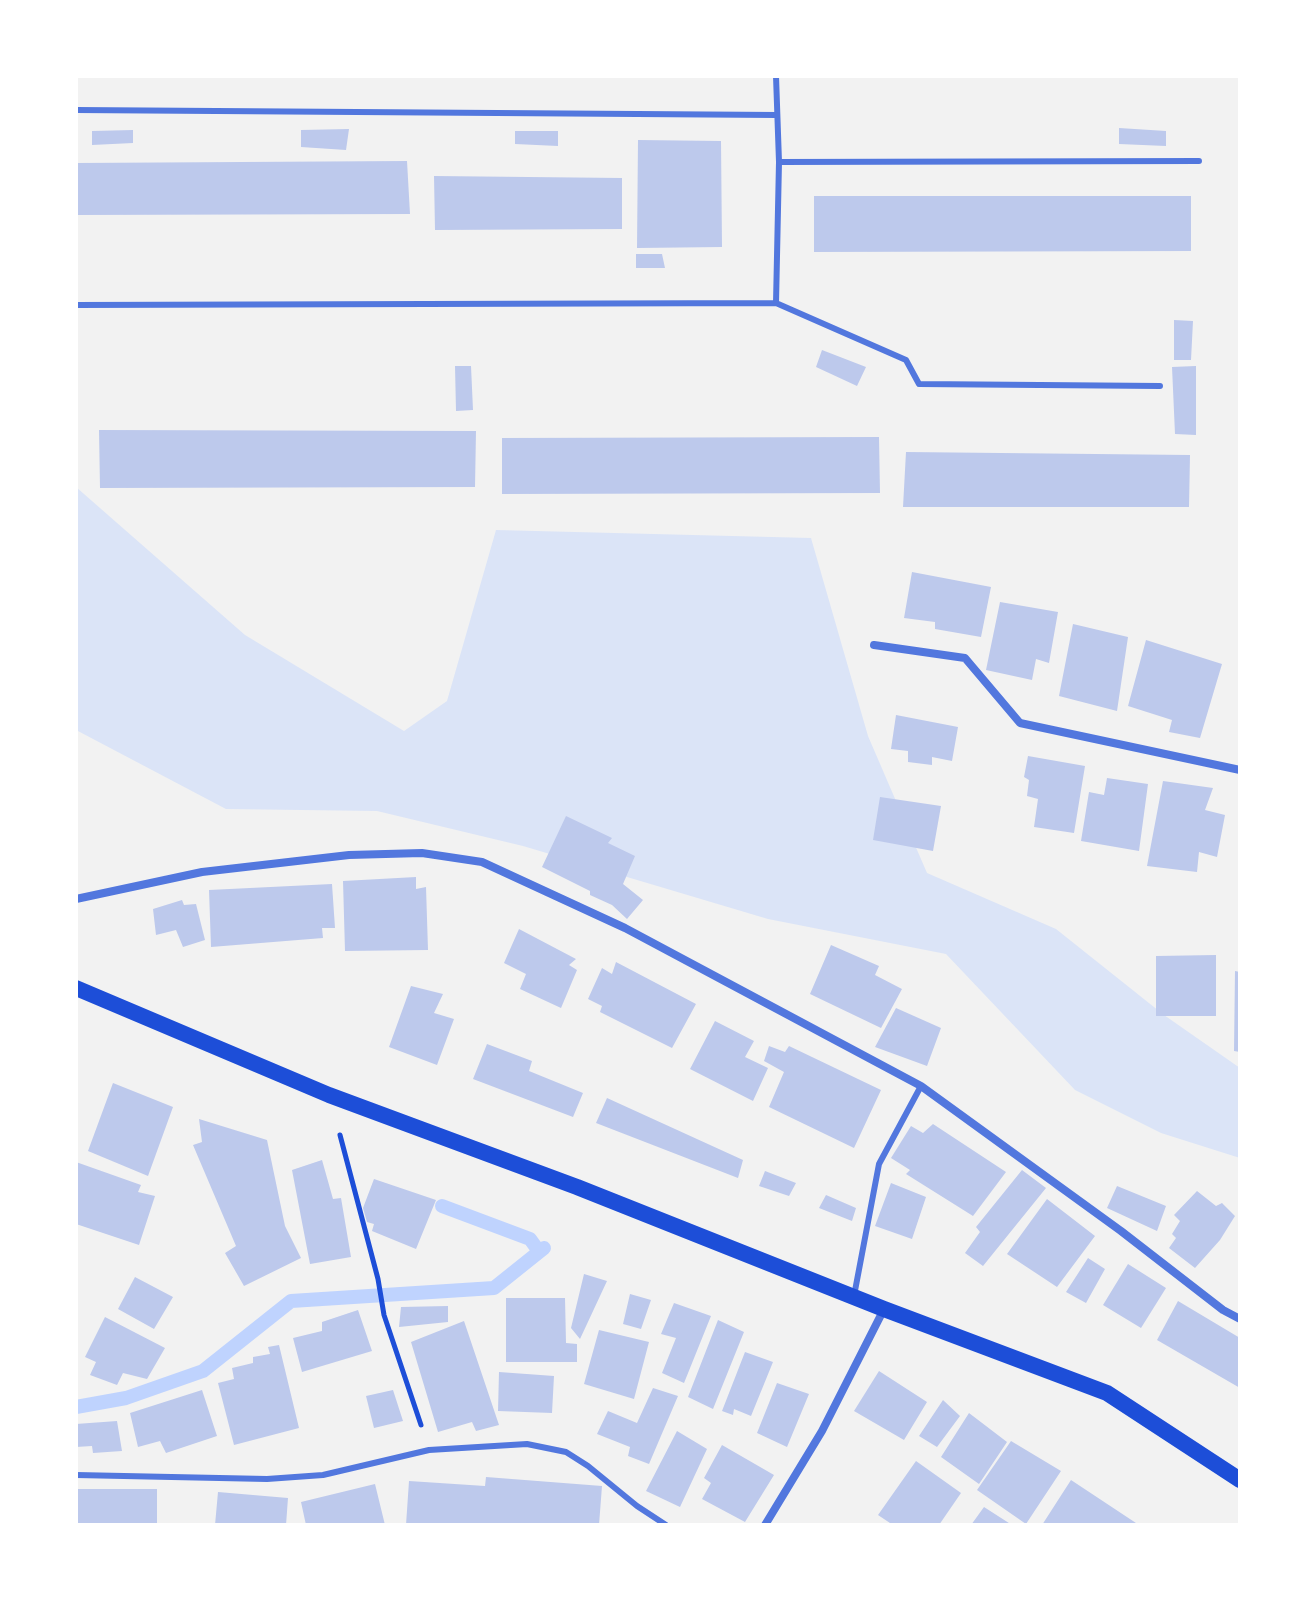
<!DOCTYPE html>
<style>
body{margin:0}
#map{position:relative;width:1316px;height:1601px;overflow:hidden;background:#f2f2f2;font-family:Jost,sans-serif}
canvas{display:block}
.frame{position:absolute;inset:0;border:78px solid #fff;pointer-events:none}
</style>
<div id="map">
<canvas width="1316" height="1601"></canvas>
<div class="frame"></div>
</div>
<script>
const ctx = document.querySelector('canvas').getContext('2d');
ctx.lineJoin = 'round';
function fill(path, color) {
  ctx.fillStyle = color;
  ctx.fill(path, 'evenodd');
}
function shape(rows) {
  const path = new Path2D();
  for (const r of rows) {
    path.moveTo(r[0], r[1]);
    for (let i = 2; i < r.length; i += 2) path.lineTo(r[i], r[i + 1]);
  }
  return path;
}
function stroke(path, color, width, dash) {
  ctx.strokeStyle = color;
  ctx.lineWidth = width;
  ctx.lineCap = dash ? 'butt' : 'round';
  ctx.setLineDash(dash || []);
  ctx.stroke(path);
}
const green = shape([
 [76,487,245,635,404,731,447,701,496,530,811,538,868,736,927,873,1056,929,1164,1015,1240,1068,1240,1158,1161,1133,1075,1090,946,954,768,919,523,846,377,811,226,809,76,730]
]);
const stream = shape([
 [442,1206,530,1239,538,1250],
 [76,1407,126,1398,203,1371,291,1301,494,1288,544,1248]
]);
const building = shape([
 [1119,128,1166,131,1166,146,1119,144],
 [349,129,346,150,301,147,301,130],
 [133,130,133,143,92,145,92,131],
 [515,131,558,131,558,146,515,144],
 [638,140,721,141,722,247,637,248],
 [407,161,410,214,76,215,76,163],
 [434,176,622,178,622,229,435,230],
 [814,196,1191,196,1191,251,814,252],
 [636,254,662,254,665,268,636,268],
 [1174,320,1193,321,1191,360,1174,360],
 [822,350,866,367,857,386,816,367],
 [455,366,471,366,473,410,456,411],
 [1196,366,1196,435,1175,434,1172,367],
 [99,430,476,431,475,487,100,488],
 [879,437,880,493,502,494,502,438],
 [906,452,1190,455,1189,507,903,507],
 [912,572,991,587,981,637,935,629,935,622,904,618],
 [1000,602,1058,612,1049,663,1036,659,1032,680,986,670],
 [1073,624,1128,637,1117,711,1059,696],
 [1146,640,1222,664,1200,738,1169,732,1172,720,1128,706],
 [896,715,958,727,952,761,932,757,932,765,908,762,908,751,891,749],
 [1028,756,1085,766,1074,833,1034,827,1038,799,1027,796,1029,780,1024,777],
 [1107,778,1148,784,1139,851,1081,841,1089,792,1104,795],
 [1163,781,1213,788,1205,810,1225,815,1217,857,1199,852,1197,872,1147,866],
 [880,797,941,806,933,851,873,840],
 [566,816,612,838,608,843,635,856,623,884,643,900,627,919,612,905,590,895,590,891,542,867],
 [416,877,416,889,426,887,428,950,345,951,343,881],
 [332,884,335,928,322,928,323,938,211,947,209,890],
 [182,900,184,905,196,904,205,940,183,947,176,930,156,935,153,909],
 [519,929,576,959,569,965,577,970,561,1008,520,989,526,974,504,963],
 [831,945,879,966,875,975,902,989,881,1028,810,994],
 [1216,955,1216,1016,1156,1016,1156,956],
 [616,962,696,1004,672,1048,600,1012,602,1006,588,999,602,968,612,974],
 [1235,971,1240,972,1240,1052,1234,1051],
 [411,986,443,994,434,1013,454,1019,437,1065,389,1047],
 [896,1008,941,1028,927,1066,875,1047],
 [715,1021,754,1041,745,1057,768,1068,753,1101,690,1069],
 [487,1044,532,1061,529,1071,583,1093,573,1117,473,1079],
 [769,1046,785,1052,789,1046,881,1090,854,1148,769,1107,784,1072,764,1061],
 [113,1083,173,1107,148,1176,88,1151],
 [607,1098,743,1160,738,1178,596,1123],
 [199,1119,267,1140,285,1226,301,1258,244,1286,225,1253,236,1246,193,1145,202,1142],
 [933,1124,1006,1172,973,1216,906,1174,910,1170,891,1158,911,1126,923,1133],
 [322,1160,333,1199,341,1198,351,1257,310,1264,292,1170],
 [76,1162,141,1185,138,1192,155,1196,139,1245,76,1224],
 [1022,1170,1046,1188,983,1266,965,1253,980,1232,976,1227],
 [765,1171,796,1183,789,1196,759,1186],
 [374,1179,436,1200,416,1249,372,1231,374,1224,367,1222,363,1208],
 [891,1183,926,1197,912,1239,875,1226],
 [1117,1186,1166,1206,1157,1231,1107,1208],
 [1197,1191,1216,1206,1222,1203,1235,1216,1220,1240,1195,1268,1169,1248,1176,1238,1172,1234,1180,1221,1174,1215],
 [826,1195,856,1208,852,1221,819,1208],
 [1047,1199,1095,1236,1057,1287,1007,1254],
 [1088,1258,1105,1269,1086,1303,1066,1292],
 [1128,1264,1166,1288,1141,1328,1103,1305],
 [584,1274,607,1281,580,1339,571,1328],
 [135,1277,173,1297,154,1329,118,1309],
 [630,1294,651,1300,641,1329,623,1324],
 [506,1298,565,1298,566,1343,577,1344,577,1362,506,1362],
 [1178,1301,1240,1338,1240,1388,1157,1340],
 [674,1303,711,1316,684,1383,662,1373,676,1338,661,1334],
 [448,1306,448,1322,399,1327,401,1307],
 [358,1310,372,1351,302,1372,293,1338,322,1331,322,1322],
 [105,1317,165,1348,147,1379,123,1373,117,1385,90,1375,96,1362,85,1357],
 [718,1320,744,1332,713,1409,688,1397],
 [464,1321,499,1425,476,1431,472,1422,438,1432,411,1342],
 [599,1330,649,1342,634,1399,584,1384],
 [279,1345,299,1428,234,1445,218,1383,234,1379,232,1368,253,1363,253,1357,270,1354,268,1347],
 [745,1352,773,1362,751,1416,734,1409,733,1415,722,1411],
 [879,1371,927,1402,904,1440,854,1411],
 [499,1372,554,1376,552,1413,498,1411],
 [777,1383,809,1394,787,1447,757,1433],
 [653,1388,678,1396,649,1464,628,1456,630,1447,597,1434,608,1411,637,1423],
 [202,1390,217,1436,166,1453,160,1441,138,1447,130,1413],
 [393,1390,403,1421,374,1428,366,1396],
 [943,1400,960,1416,937,1447,919,1436],
 [969,1413,1007,1442,979,1484,941,1457],
 [117,1421,122,1451,93,1453,92,1446,76,1447,76,1424],
 [677,1431,707,1449,680,1507,646,1491],
 [1011,1441,1061,1471,1026,1524,977,1490],
 [722,1445,774,1475,745,1522,702,1499,711,1483,704,1478],
 [916,1461,961,1493,939,1525,893,1525,878,1515],
 [486,1477,602,1486,599,1525,406,1525,409,1481,485,1486],
 [1071,1480,1139,1525,1042,1525],
 [375,1484,385,1525,306,1525,301,1502],
 [76,1489,157,1489,157,1523,76,1523],
 [218,1492,288,1498,286,1525,215,1525],
 [984,1507,1012,1525,971,1525]
]);
const path = shape([
 [340,1135,378,1279,384,1315,421,1425]
]);
const service = shape([
 [776,76,779,162,776,303],
 [76,110,777,115],
 [779,162,1199,161],
 [76,305,776,303,906,360,919,384,1160,386],
 [854,1296,879,1164,921,1086],
 [76,1475,267,1479,323,1475,429,1450,527,1444,566,1452,588,1466,637,1506,666,1525]
]);
const minor = shape([
 [874,645,965,658,1020,723,1240,770],
 [76,899,202,872,349,855,422,853,482,862,625,928,921,1086,1121,1231,1223,1310,1240,1319],
 [765,1525,822,1431,884,1309]
]);
const secondary = shape([
 [76,988,329,1095,577,1187,884,1309,1107,1393,1240,1480]
]);
fill(green, '#dbe4f7');
stroke(stream, '#bfd3fe', 14);
fill(building, '#bdc9ec');
stroke(path, '#1d4ed8', 5);
stroke(service, '#5277de', 6);
stroke(minor, '#5277de', 8);
stroke(secondary, '#1d4ed8', 16);
</script>
